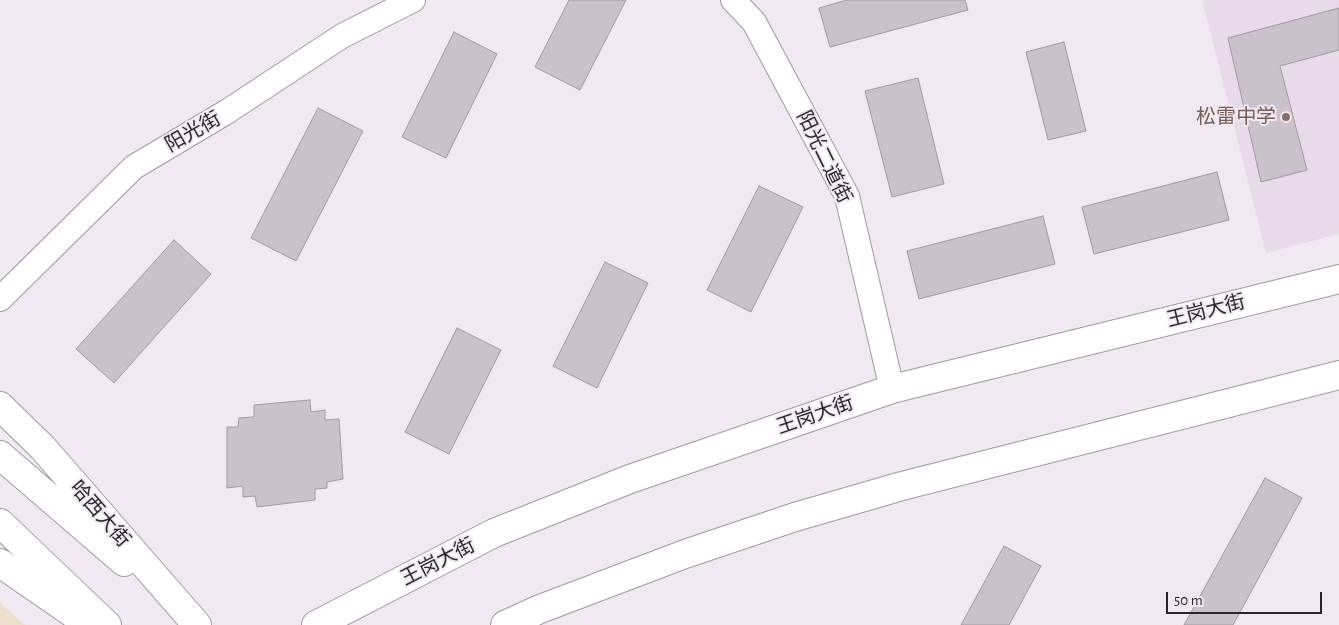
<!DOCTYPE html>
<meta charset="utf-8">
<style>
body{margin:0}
#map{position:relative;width:1339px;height:625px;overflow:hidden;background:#f0e9f2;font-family:"Alegreya Sans",sans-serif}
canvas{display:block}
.scale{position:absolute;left:1166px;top:592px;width:156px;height:22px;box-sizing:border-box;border:2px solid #2a272b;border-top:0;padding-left:6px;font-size:15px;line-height:18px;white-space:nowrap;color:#2a272b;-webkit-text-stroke:4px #f0e9f2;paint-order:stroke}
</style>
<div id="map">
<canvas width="1339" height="625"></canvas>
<div class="scale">50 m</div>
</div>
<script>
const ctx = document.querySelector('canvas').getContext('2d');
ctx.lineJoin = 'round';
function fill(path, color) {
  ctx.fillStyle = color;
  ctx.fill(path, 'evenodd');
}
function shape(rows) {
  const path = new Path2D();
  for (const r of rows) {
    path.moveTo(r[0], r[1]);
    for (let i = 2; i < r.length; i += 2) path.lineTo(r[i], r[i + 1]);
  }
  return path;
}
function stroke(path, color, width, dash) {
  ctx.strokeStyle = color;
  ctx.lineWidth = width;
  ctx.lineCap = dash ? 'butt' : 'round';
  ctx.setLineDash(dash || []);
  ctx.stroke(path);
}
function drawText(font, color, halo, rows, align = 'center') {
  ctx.font = font + ' "Alegreya Sans","Noto Sans SC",sans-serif';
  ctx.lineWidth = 4;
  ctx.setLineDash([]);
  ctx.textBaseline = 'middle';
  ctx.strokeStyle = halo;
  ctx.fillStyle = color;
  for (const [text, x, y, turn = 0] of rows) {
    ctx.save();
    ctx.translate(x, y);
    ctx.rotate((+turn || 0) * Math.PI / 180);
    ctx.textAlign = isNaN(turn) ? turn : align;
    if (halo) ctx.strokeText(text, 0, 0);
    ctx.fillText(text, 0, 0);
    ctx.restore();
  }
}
const commercial = shape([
 [0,603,25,625,0,625]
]);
const built = shape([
 [1202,0,1339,0,1339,234,1266,253]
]);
const building = shape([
 [569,0,626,0,580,90,535,67,569,0],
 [847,0,965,0,968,10,830,47,819,8,847,0],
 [1339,8,1339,50,1280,66,1307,170,1261,182,1228,38,1339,8],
 [454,32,497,54,446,158,402,137,454,32],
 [1064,42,1086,131,1048,140,1026,52,1064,42],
 [918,78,944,184,892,197,865,91,918,78],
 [318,108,363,131,296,261,251,238,318,108],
 [1217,172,1229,220,1094,254,1082,207,1217,172],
 [759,186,803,207,751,312,707,290,759,186],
 [1043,216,1055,264,919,299,907,251,1043,216],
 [174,240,211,274,114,383,76,349,174,240],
 [605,262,648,283,597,388,553,366,605,262],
 [457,328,501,350,449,454,405,432,457,328],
 [310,400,311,412,325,410,325,420,339,419,343,479,327,482,327,488,315,489,315,500,257,507,255,496,243,497,243,486,227,488,227,427,238,427,239,418,254,417,254,405,310,400],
 [1265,478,1302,498,1233,625,1184,625,1265,478],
 [1004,546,1041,566,1009,625,961,625,1004,546]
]);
const minor = shape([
 [733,0,754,22,847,196,892,389],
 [0,299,134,167,228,111,342,36,413,0]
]);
const major = shape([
 [0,406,43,448,197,625],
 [0,455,124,562],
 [0,523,107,625],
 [0,563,81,619],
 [316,625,494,533,630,479,892,389,1339,279],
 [505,625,540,609,685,554,795,517,902,486,1339,375]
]);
const markers = [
 [1286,117,5,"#8d6e63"]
];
const educationNames = [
 ["松雷中学",1276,117]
];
const streetNames = [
 ["阳光街",193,132,-30],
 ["阳光二道街",824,157,64],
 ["王岗大街",1206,311,-14],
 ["王岗大街",815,415,-19],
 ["哈西大街",100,514,49],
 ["王岗大街",438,562,-27]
];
fill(commercial, '#ebe0cc');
fill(built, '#e7dbea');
fill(building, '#c9c2cb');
stroke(building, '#a099a2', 1);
stroke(minor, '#a099a2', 26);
stroke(major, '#a099a2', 30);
stroke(minor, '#fff', 24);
stroke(major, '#fff', 28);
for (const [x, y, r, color] of markers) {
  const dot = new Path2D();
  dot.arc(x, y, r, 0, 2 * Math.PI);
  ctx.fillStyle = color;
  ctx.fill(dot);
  stroke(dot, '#f0e9f2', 2);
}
drawText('20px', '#785e54', '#f0e9f2', educationNames, 'right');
drawText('20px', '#2a272b', '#f0e9f2', streetNames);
</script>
